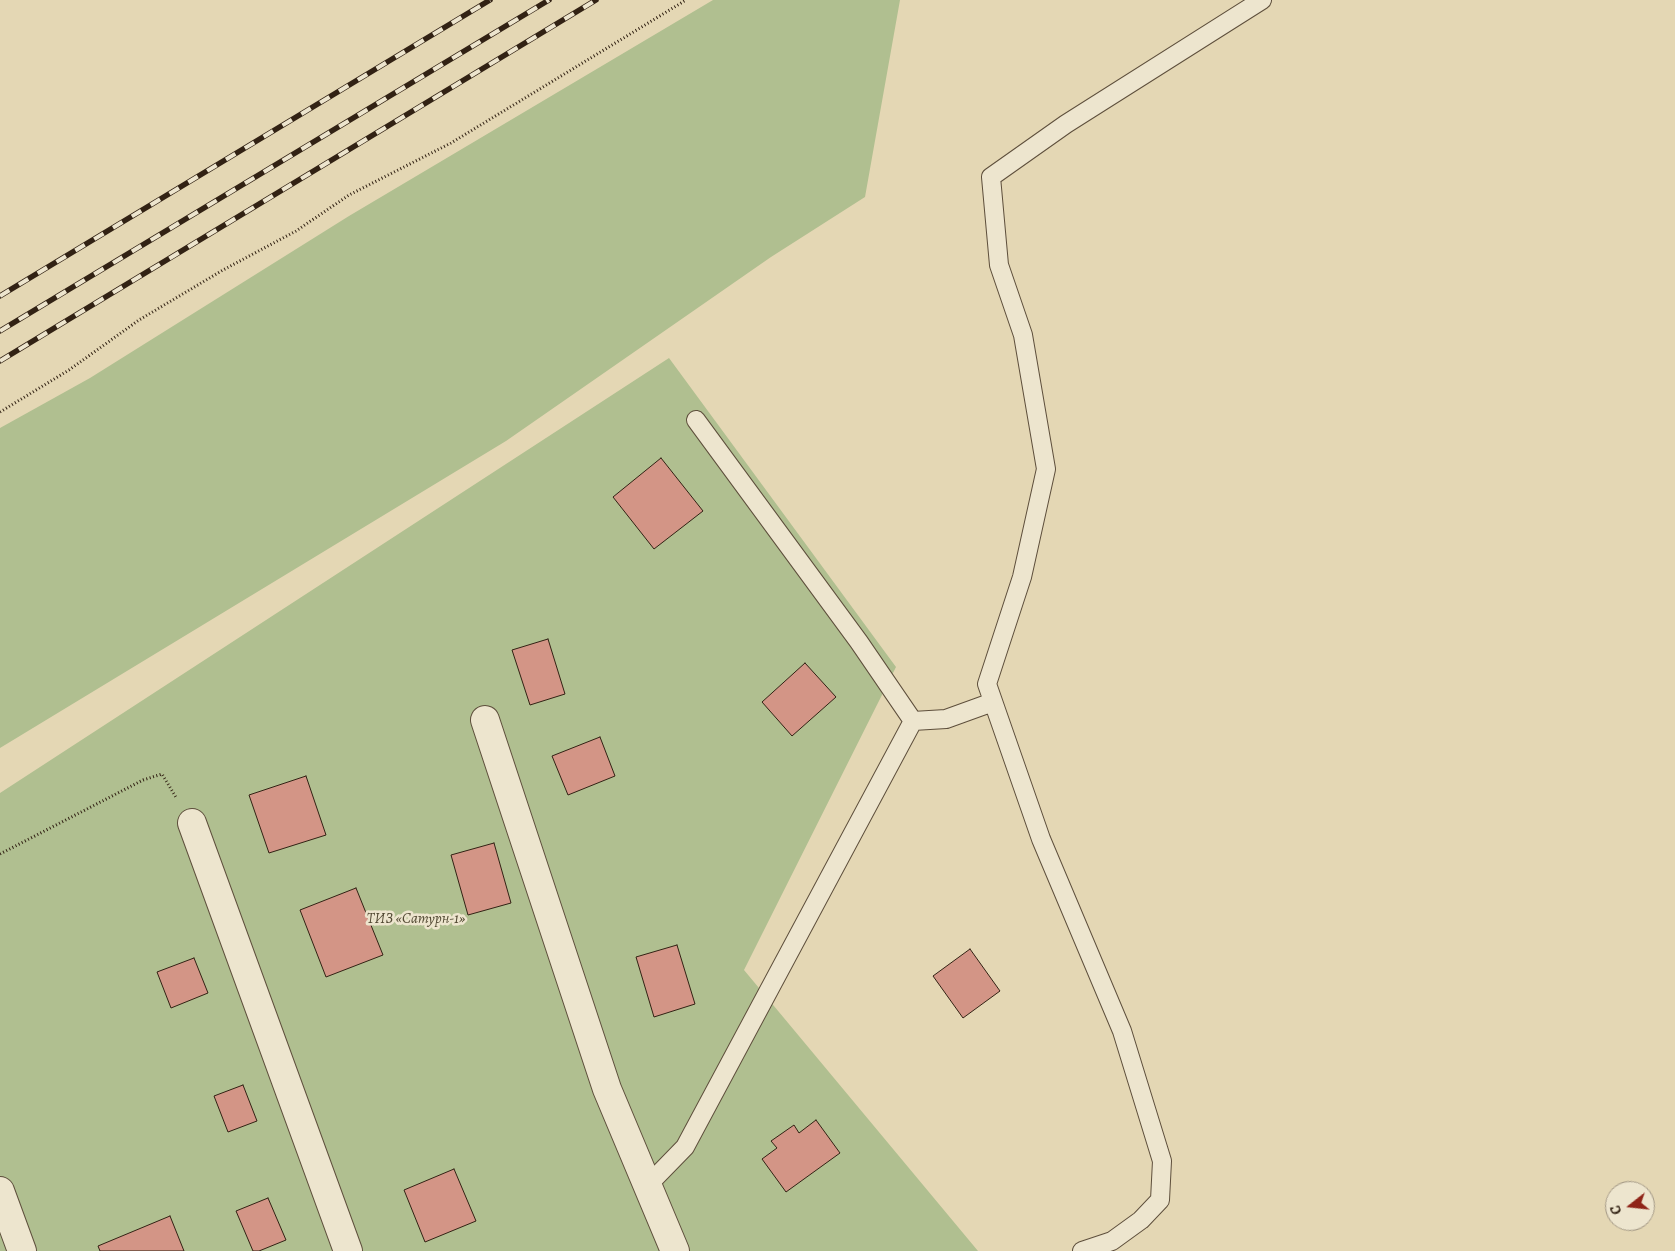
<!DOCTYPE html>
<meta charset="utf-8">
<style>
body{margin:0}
#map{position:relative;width:1675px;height:1251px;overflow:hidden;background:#e4d7b4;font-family:Alegreya,serif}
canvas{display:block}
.north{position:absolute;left:1605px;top:1181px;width:50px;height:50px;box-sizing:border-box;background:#ede5ce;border:1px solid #a29784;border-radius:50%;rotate:254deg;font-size:14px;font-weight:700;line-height:20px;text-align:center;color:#322214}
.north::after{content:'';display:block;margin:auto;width:18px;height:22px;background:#8f2418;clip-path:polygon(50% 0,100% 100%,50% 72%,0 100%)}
</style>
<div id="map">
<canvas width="1675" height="1251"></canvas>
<div class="north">С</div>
</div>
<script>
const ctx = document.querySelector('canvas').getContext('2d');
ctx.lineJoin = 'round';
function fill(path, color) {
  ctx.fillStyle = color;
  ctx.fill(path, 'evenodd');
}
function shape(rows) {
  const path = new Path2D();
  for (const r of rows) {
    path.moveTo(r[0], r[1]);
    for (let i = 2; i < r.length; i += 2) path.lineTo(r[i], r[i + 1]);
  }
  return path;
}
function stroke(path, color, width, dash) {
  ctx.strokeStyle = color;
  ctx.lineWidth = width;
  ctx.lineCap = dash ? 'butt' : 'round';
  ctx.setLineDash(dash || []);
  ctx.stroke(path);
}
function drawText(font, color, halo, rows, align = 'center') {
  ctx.font = font + ' Alegreya,serif';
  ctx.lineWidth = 5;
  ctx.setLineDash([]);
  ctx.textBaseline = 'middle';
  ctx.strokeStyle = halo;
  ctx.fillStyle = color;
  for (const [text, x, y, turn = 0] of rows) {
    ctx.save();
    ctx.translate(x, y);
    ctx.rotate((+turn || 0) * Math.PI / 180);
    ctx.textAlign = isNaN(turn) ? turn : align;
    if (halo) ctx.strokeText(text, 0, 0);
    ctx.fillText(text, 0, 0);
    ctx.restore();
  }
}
const green = shape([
 [713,0,900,0,865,197,771,257,506,441,0,748,0,428,90,378,349,216],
 [669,358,896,667,744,970,978,1251,0,1251,0,793]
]);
const building = shape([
 [661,458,703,511,654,549,613,497,661,458],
 [548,639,565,694,530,705,512,650,548,639],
 [805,663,836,697,792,736,762,702,805,663],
 [600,737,615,776,568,795,552,756,600,737],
 [306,776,326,835,269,853,249,795,306,776],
 [494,843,511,903,468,915,451,855,494,843],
 [356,888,383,955,326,977,300,910,356,888],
 [677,945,695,1004,654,1017,636,957,677,945],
 [970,949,1000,991,963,1018,933,976,970,949],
 [194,958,208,993,171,1008,157,972,194,958],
 [243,1085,257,1121,228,1132,214,1096,243,1085],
 [816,1120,840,1153,786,1192,762,1159,777,1148,771,1141,794,1125,799,1133,816,1120],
 [454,1169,476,1221,425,1242,404,1190,454,1169],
 [268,1198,286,1240,259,1251,253,1251,236,1211,268,1198],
 [170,1216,184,1251,100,1251,98,1246,170,1216]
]);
const path = shape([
 [0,412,69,370,139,320,223,270,296,231,349,195,451,143,686,0],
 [0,854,143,780,162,774,177,799]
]);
const lane = shape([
 [696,420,859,642,913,721],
 [648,1185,685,1147,913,721,946,719,993,702],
 [1082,1251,1112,1241,1141,1220,1160,1200,1162,1161,1122,1031,1041,839,987,684,1022,577,1046,469,1023,335,999,265,991,177,1066,124,1262,0]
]);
const street = shape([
 [485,720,607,1089,675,1251],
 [192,823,348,1251],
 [0,1191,22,1251]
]);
const rail = shape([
 [0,296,490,0],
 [0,331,549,0],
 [0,361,596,0]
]);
const parkNames = [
 ["ТИЗ «Сатурн-1»",416,919]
];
fill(green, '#b0bf90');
fill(building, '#d39586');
stroke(building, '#322214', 1);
stroke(lane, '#5e4f3c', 20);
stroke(street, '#5e4f3c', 30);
stroke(path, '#322214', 3, [1, 2.5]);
stroke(lane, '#ede5ce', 18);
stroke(street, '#ede5ce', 28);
stroke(rail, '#322214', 5.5);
stroke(rail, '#ede5ce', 4, [11]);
drawText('italic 15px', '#524933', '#ede5ce', parkNames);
</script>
